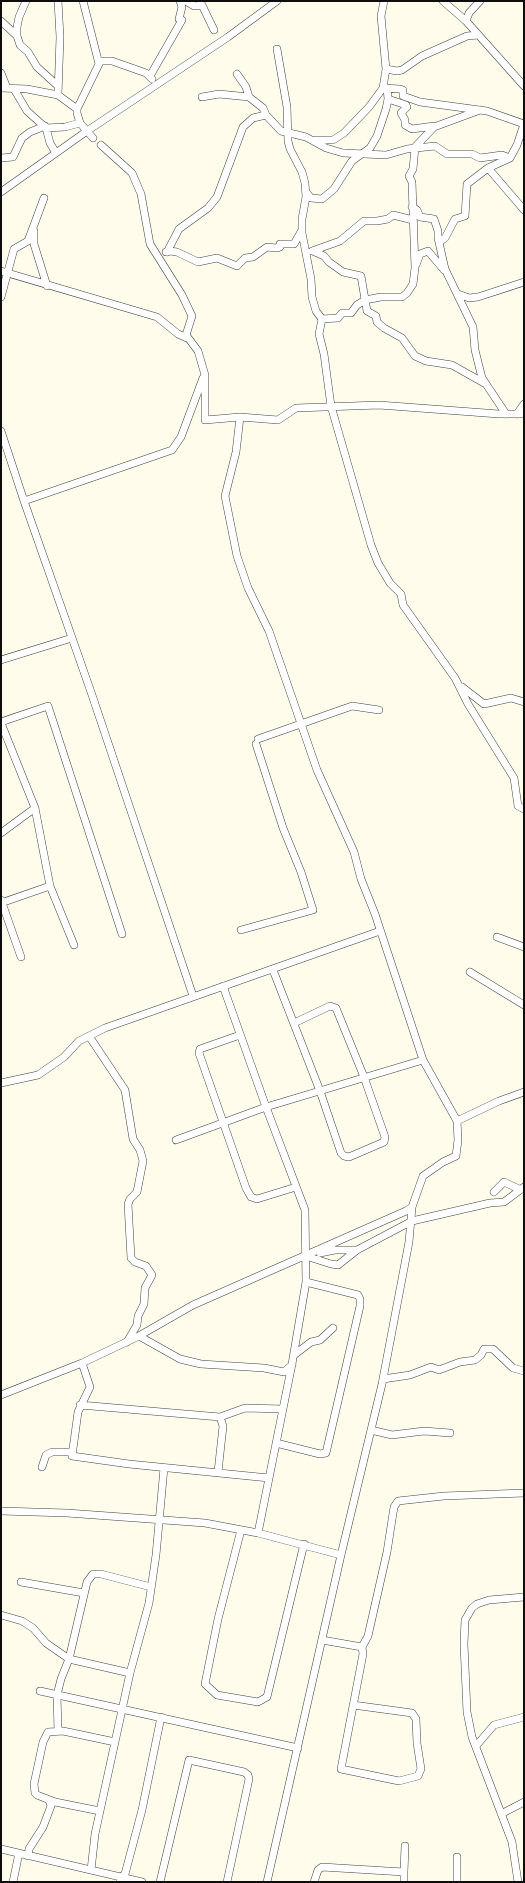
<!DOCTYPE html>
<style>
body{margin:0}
#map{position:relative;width:525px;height:1883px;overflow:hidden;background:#fffcec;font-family:"Crimson Pro",serif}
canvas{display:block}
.frame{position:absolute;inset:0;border:2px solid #0d0d0d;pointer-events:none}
</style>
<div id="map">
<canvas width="525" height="1883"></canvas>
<div class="frame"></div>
</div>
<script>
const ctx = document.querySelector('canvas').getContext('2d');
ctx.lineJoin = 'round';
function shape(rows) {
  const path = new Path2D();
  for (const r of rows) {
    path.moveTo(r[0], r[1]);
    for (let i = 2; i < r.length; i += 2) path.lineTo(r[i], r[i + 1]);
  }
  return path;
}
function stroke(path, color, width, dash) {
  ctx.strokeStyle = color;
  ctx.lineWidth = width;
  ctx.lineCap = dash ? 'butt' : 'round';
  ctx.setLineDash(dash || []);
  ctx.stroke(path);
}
const minor = shape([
 [26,1,19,17,17,27,17,36,20,45,28,52,37,67,58,86],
 [58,1,60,37,58,95],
 [83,1,99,64,77,109,77,113,80,123,93,138],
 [186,1,194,6,202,5],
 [200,1,214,30],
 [443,1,466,21,524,86],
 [1,21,17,36],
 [466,21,469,13,480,1],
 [277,49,287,107,288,141,290,149,302,172,305,183,306,197,302,219,302,233,311,279,312,297,316,311,322,319,319,334,324,354,331,406,371,545,378,563,390,583,401,594,403,605,455,678,468,704,514,778,518,806,524,809],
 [99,61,112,61,146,73,152,79],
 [386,69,397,71,402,70,422,56,467,36,478,35],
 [1,73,7,88],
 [237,74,246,87,249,97,263,108,266,115,281,131,306,137,326,148,343,153,386,155,407,149,435,146,447,154,472,154,480,158,502,155,510,158,517,145,524,124],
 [150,76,182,20,179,19,182,7,180,1],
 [1,88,27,89,58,95,77,109],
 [383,88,400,89,403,90,403,96,420,102,487,111,524,124],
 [14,89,27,111,46,128,50,143,56,153],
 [202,97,219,94,249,97],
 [388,99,406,105,407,107,401,113,405,120,405,125,412,129,434,126],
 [46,128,65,127,80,123],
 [314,140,333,140,344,133,369,107,383,88,386,69,381,16,384,1],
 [101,145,132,173,141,194,150,244,182,295,192,316,186,335,198,351,205,375,205,420,240,417,278,420,296,408,379,405,499,414,524,414],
 [1,158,13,157,22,138,30,132,45,126],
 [488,168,524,210],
 [1,192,87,131,228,37,277,1],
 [306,192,311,198,322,199,334,189,352,161,370,148,377,136,386,109,388,99,387,88],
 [412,207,417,210,420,217,434,219,438,231,438,238,445,269,473,327,475,350,482,378,506,414],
 [34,231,34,244,47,286],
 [439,242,445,238,455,219,465,216,467,184,488,168,510,158],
 [312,251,340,241,364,221,377,221,388,219,393,215,413,220],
 [313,251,324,256,329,262,343,272,361,276,367,311,376,316,377,322,384,328,402,338,415,356,426,361,452,365,484,383],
 [166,252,170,251,177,252,198,262,217,258,237,266,245,258,253,257,267,247,276,248,280,247,280,244,294,244,302,230],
 [167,252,179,229,208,208,217,197,243,127,253,118,266,115],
 [416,265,420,254,428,251,444,270],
 [1,271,157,317,178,334,187,338],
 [458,294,469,298,478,297,524,282],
 [1,297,14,249,28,241,44,198],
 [322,319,338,318,342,313,351,313,357,305,365,300,381,297,402,297,407,293,413,284,415,268,412,182,409,176,413,169,415,147,434,127,480,110],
 [517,414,524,404],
 [240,417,236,452,225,496,237,556,248,588,269,631,317,770,354,852,361,879,375,914,423,1060,457,1121,458,1140,456,1156,443,1162,423,1176,412,1207,409,1242,382,1384,341,1555,267,1882],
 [1,431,24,501,91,692,193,996],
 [24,501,172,450,181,437,203,378],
 [1,660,72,638],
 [462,687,484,704,511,698,524,702],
 [1,722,48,706,122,934],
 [1,723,35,808,50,886,74,945],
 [258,739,352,706,379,710],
 [1,833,35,808],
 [1,900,21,957],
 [1,903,50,886],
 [241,930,313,910,301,872,283,828,256,744],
 [497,937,524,947],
 [273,970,320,1091,341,1153,344,1156,349,1157,384,1142,385,1137,364,1077,336,1008,330,1006,294,1023],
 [470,972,524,1005],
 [223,986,266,1107,305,1210,306,1282,292,1364,258,1533],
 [240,1035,200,1049,199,1053,246,1188,251,1197,257,1199,296,1187],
 [89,1036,125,1090,133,1139,140,1150,143,1161,137,1192,130,1199,128,1204,131,1258,135,1262,146,1266,152,1275,145,1288,144,1304,138,1316,137,1325,127,1342],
 [1,1083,38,1075,64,1057,79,1041,105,1028,380,931],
 [457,1121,499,1101,524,1092],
 [176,1140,266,1107,423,1060],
 [494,1192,504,1182,519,1189],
 [320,1253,335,1250,357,1250],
 [307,1256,306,1256,331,1264,338,1265,357,1250,412,1221,490,1203,504,1202,524,1187],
 [139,1336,180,1359,201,1364,264,1368,284,1372,292,1365],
 [294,1355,311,1342,320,1340,333,1328],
 [82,1363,90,1387,78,1412,72,1456,129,1464,269,1478],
 [383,1379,410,1375,431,1367,439,1370,460,1362,475,1360,481,1355,484,1349,493,1349,513,1368,524,1371],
 [1,1395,82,1363,137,1337,193,1305,406,1211,412,1207],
 [80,1405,220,1417,223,1426,218,1472],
 [220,1417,245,1408,283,1409],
 [371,1430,392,1435,424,1431,450,1433],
 [276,1443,320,1454,326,1453,360,1306,360,1299,358,1295,306,1282],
 [42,1467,46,1455,52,1452,72,1452],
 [1,1511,67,1513,205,1523,258,1533,341,1555],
 [241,1530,218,1619,205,1684,217,1695,258,1702,267,1697,304,1544],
 [21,1582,84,1593],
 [1,1615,22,1621,33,1628,46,1643,69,1659,130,1673,149,1603,156,1555,164,1468],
 [322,1640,362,1647,368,1636,387,1552,394,1507,398,1501,444,1496,524,1493],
 [40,1691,298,1748],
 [353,1705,412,1713,416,1719,417,1743,421,1769,418,1776,399,1781,341,1769,363,1654,362,1647],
 [58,1731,57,1695,61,1679,69,1659,87,1582,93,1574,101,1574,151,1587],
 [476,1746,494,1725,524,1717],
 [100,1811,55,1802,37,1795,35,1793,34,1784,43,1742,48,1732,63,1731,115,1742],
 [501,1814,524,1802],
 [1,1849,142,1882],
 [28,1856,29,1849,43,1827,51,1806,49,1800],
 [457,1857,457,1882],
 [91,1870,95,1834,130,1673],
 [404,1872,405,1846],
 [13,1882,19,1853],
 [120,1882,121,1877,125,1874,142,1810,161,1717],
 [160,1882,189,1760,244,1772,248,1775,249,1779,227,1882],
 [314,1882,318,1870,322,1867,404,1872,404,1882],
 [518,1882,512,1842,472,1737,467,1712,464,1644,465,1620,472,1608,477,1604,489,1600,524,1597]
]);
stroke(minor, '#404040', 8);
stroke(minor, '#fff', 7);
</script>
